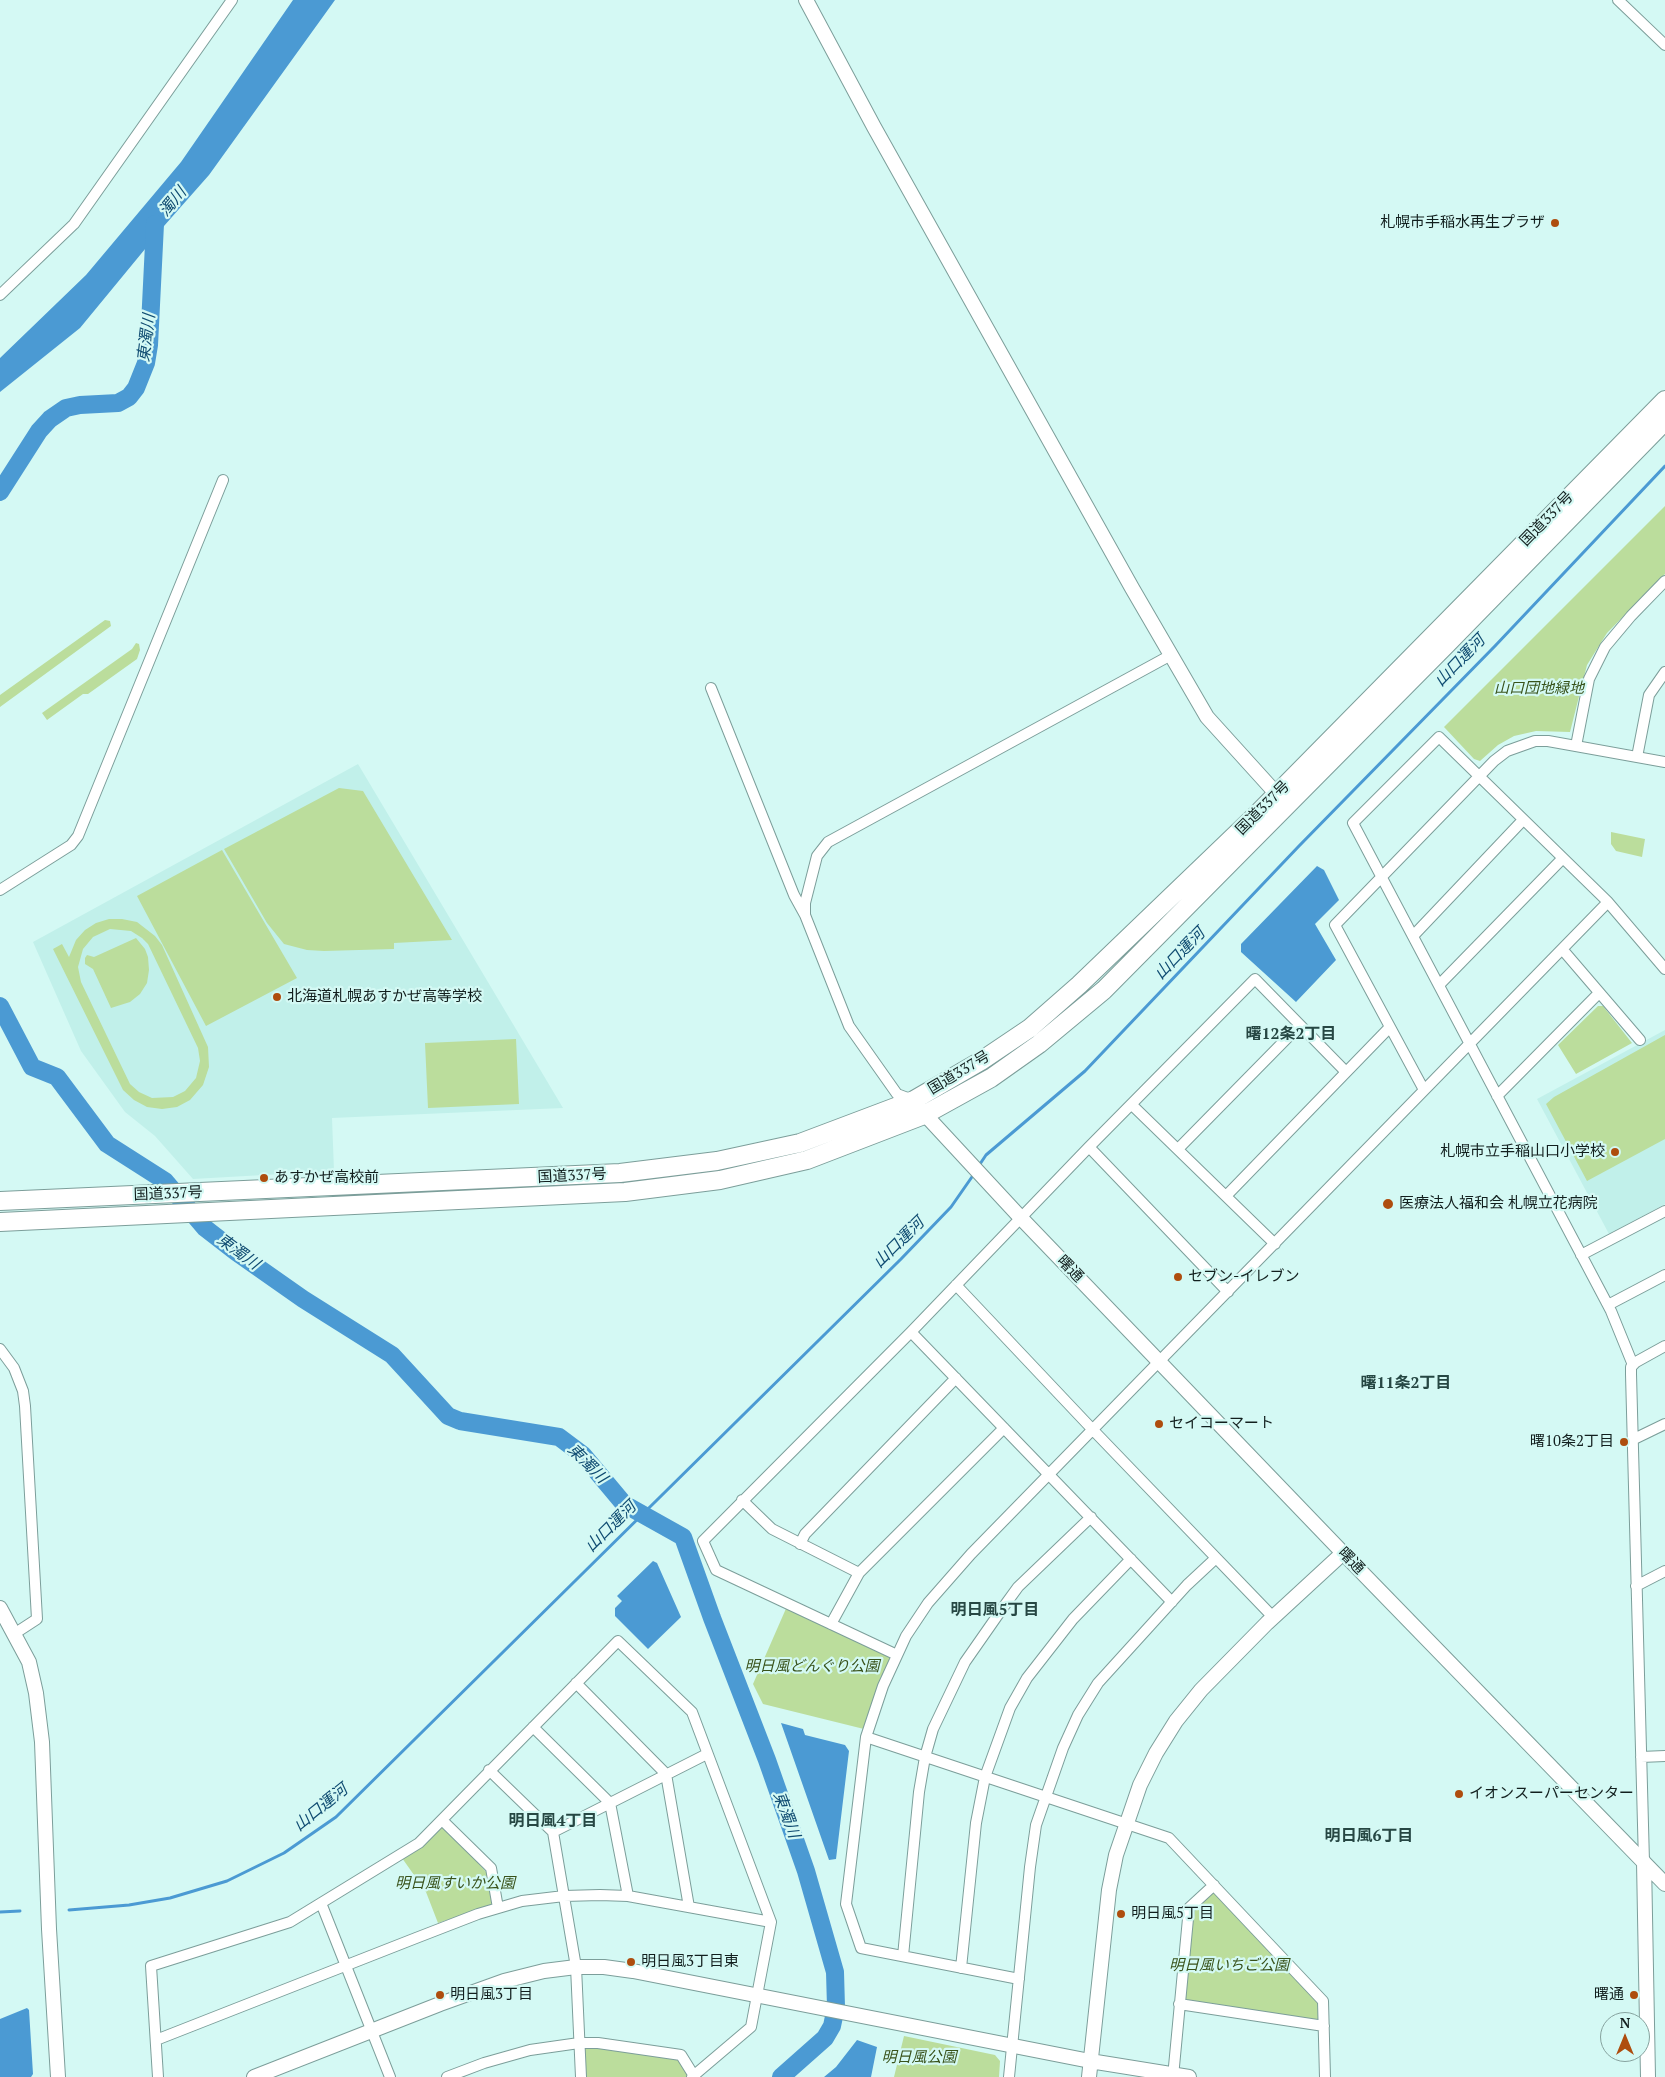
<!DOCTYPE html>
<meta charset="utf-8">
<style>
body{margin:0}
#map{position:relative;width:1665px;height:2077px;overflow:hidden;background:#d4f9f4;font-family:"PT Serif",serif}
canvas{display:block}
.north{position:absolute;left:1600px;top:2012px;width:50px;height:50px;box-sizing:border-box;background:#d4f9f4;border:1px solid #86a29e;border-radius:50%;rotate:0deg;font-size:14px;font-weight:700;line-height:20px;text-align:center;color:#121f1e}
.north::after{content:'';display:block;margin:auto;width:18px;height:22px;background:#ae4d0e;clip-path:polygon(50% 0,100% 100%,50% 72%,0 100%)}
</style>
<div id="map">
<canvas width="1665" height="2077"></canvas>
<div class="north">N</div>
</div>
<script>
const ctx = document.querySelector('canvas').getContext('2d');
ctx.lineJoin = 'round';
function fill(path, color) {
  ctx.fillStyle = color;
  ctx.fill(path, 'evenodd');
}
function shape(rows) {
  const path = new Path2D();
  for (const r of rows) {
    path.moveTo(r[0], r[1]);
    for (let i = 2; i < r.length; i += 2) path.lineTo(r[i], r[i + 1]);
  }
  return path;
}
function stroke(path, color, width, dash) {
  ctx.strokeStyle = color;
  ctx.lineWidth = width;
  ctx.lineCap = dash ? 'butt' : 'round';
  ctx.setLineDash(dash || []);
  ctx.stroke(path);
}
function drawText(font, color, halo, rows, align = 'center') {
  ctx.font = font + ' "PT Serif","Noto Sans JP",serif';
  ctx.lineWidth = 4.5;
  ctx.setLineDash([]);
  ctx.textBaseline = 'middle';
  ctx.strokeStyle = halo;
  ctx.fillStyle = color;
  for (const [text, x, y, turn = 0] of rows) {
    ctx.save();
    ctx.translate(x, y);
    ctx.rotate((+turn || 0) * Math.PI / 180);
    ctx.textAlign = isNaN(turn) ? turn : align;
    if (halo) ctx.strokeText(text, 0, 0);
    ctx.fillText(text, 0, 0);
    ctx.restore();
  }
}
const built = shape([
 [358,764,563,1108,332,1118,334,1171,193,1179,155,1136,125,1112,81,1051,33,942],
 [1665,1030,1665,1204,1609,1234,1537,1099]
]);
const green = shape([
 [1665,506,1665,574,1607,633,1587,665,1570,732,1536,731,1514,736,1498,745,1480,761,1474,759,1444,727],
 [105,620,110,621,111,626,0,707,0,695],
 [136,643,139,644,140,650,137,659,88,694,83,694,47,720,42,713,132,649],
 [339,788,363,791,452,940,394,943,394,949,324,951,307,950,284,944,267,923,224,849],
 [1611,832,1645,839,1642,857,1616,851,1611,844],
 [222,850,297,978,206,1026,137,896],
 [109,919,122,919,137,922,155,936,162,945,208,1047,209,1067,203,1085,190,1100,177,1107,162,1109,147,1107,134,1100,123,1090,53,949,62,944,69,957,76,940,85,930,96,923],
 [110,929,131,931,142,938,148,944,198,1048,200,1061,196,1078,185,1091,173,1097,152,1098,139,1092,130,1084,81,982,78,967,83,949,93,937],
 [136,938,145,949,148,957,149,970,147,983,140,994,130,1002,111,1008,93,969,85,964,85,958,87,955,94,957],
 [1598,1006,1603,1006,1632,1043,1576,1074,1558,1045],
 [1665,1035,1665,1139,1587,1181,1546,1104,1554,1097],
 [516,1039,519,1104,428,1108,425,1043],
 [788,1604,897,1655,868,1730,763,1704,753,1684],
 [442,1824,488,1874,494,1904,438,1923,426,1892,402,1858],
 [1214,1885,1323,2001,1324,2026,1179,2004,1189,1908],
 [904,2036,995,2055,1000,2061,999,2077,894,2077],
 [579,2043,681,2055,692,2077,581,2077]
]);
const water = shape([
 [293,0,335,0,209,175,164,226,80,328,0,392,0,358,86,275,181,162],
 [1317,866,1324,870,1339,900,1315,924,1336,960,1296,1002,1241,952,1241,944],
 [653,1561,657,1563,681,1617,648,1649,615,1616,615,1608,622,1601,617,1596],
 [781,1723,803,1729,805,1735,845,1745,849,1751,836,1859,829,1860],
 [27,2008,29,2010,33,2074,31,2077,0,2077,0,2019],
 [857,2040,877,2047,871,2077,824,2077,836,2067]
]);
const stream = shape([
 [978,1167,986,1155,1085,1071,1299,846,1495,646,1665,466],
 [69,1910,129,1905,170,1898,227,1881,284,1853,336,1817,901,1259,951,1207,974,1174],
 [0,1912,20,1911]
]);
const river = shape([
 [0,492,39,431,50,419,66,408,80,405,118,403,129,397,136,388,146,363,149,345,155,224],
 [0,1006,32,1067,57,1077,107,1144,165,1181,205,1228,236,1252,303,1299,392,1355,448,1416,460,1421,559,1437,583,1455,624,1504,683,1537,712,1618,767,1760,806,1871,835,1972,836,2007,832,2026,825,2038,781,2077]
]);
const street = shape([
 [1618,0,1665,45],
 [0,295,74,224,232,0],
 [711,688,794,895,805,915,849,1026,897,1094,913,1100],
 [1576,746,1589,679,1605,647,1631,616,1665,581],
 [1637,757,1649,695,1665,672],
 [0,890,71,845,78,836,223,480],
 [805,915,805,903,817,856,828,842,1171,655],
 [1413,936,1523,820],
 [1562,949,1640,1040],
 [1439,985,1563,858],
 [1424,1090,1335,925,1494,761,1507,751,1535,741,1548,741,1665,762],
 [1497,1096,1599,993],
 [1132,1105,1275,1244],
 [1089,1147,1228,1292],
 [1178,1149,1300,1025],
 [1226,1196,1390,1027],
 [1581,1255,1665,1211],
 [956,1285,1093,1430,1273,1617],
 [1608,1305,1665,1275],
 [911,1332,1172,1602],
 [0,1349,14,1368,23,1391,25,1406,37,1619,14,1634],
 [1633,1365,1611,1311,1353,823,1439,737,1607,901,1665,969],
 [1632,1440,1665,1424],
 [742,1500,772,1529,859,1573],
 [800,1544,805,1534,956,1378],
 [1636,1586,1665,1571],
 [831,1624,859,1573,1004,1428],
 [897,1655,716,1570,703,1541,911,1332,1089,1147,1255,979,1346,1072],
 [576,1683,666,1774,689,1907],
 [533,1727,610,1803,628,1896],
 [866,1737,1169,1838,1323,2001,1325,2077],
 [1641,1757,1665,1756],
 [489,1770,553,1832,576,1967,581,2077],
 [442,1820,491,1868,498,1908],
 [553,1832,707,1754],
 [1644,1862,1631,1374,1631,1367,1636,1362,1665,1346],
 [321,1903,390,2077],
 [903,1956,919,1792,925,1757,933,1729,965,1662,1002,1609,1018,1587,1091,1517],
 [961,1968,976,1823,985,1777,1010,1708,1027,1678,1073,1619,1131,1559],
 [1019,1979,861,1948,846,1904,866,1737,883,1686,906,1636,928,1603,971,1554,1608,902],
 [1179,2004,1324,2026],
 [156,2040,416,1938,478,1914,522,1901,564,1896,600,1895,628,1896,771,1922],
 [158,2077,151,1966,290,1922,419,1843,618,1641,692,1712,771,1922,751,2027,692,2077],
 [447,2077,484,2063,530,2050,579,2043,598,2043,681,2055,694,2076],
 [1009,2077,1030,1867,1036,1825,1063,1748,1078,1715,1098,1683,1187,1585,1216,1558],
 [1173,2077,1189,1908,1214,1885]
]);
const secondary = shape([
 [806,0,874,127,1132,588,1207,717,1283,801],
 [919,1108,1020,1217,1343,1553,1665,1884],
 [0,1608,29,1662,36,1693,42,1742,49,1929,58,2077],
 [1644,1862,1648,2077],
 [254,2077,440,2004,504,1981,544,1971,576,1967,604,1967,633,1971,1090,2061,1189,2077],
 [1089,2077,1109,1890,1116,1855,1140,1785,1156,1753,1176,1721,1201,1690,1267,1623,1343,1553]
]);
const highway = shape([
 [0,1201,620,1173,717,1161,800,1143,914,1100,981,1061,1030,1028,1079,985,1254,817,1665,400],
 [0,1222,625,1192,720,1180,807,1160,924,1115,991,1078,1039,1044,1104,990,1447,644,1665,421]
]);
const markers = [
 [1555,223,5,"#ae4d0e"],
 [277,997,5,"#ae4d0e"],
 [1615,1152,5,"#ae4d0e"],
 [264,1178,5,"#ae4d0e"],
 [1388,1204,6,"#ae4d0e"],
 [1178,1277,5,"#ae4d0e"],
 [1159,1424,5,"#ae4d0e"],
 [1624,1442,5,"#ae4d0e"],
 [1459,1794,5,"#ae4d0e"],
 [1121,1914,5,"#ae4d0e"],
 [631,1962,5,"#ae4d0e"],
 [440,1995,5,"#ae4d0e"],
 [1634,1995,5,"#ae4d0e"]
];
const poiNames = [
 ["札幌市手稲水再生プラザ",1545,223,"right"],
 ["北海道札幌あすかぜ高等学校",287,997],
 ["札幌市立手稲山口小学校",1605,1152,"right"],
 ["あすかぜ高校前",274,1178],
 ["医療法人福和会 札幌立花病院",1399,1204],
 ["セブン-イレブン",1188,1277],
 ["セイコーマート",1169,1424],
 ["曙10条2丁目",1614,1442,"right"],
 ["イオンスーパーセンター",1469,1794],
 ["明日風5丁目",1131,1914],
 ["明日風3丁目東",641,1962],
 ["明日風3丁目",450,1995],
 ["曙通",1624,1995,"right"]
];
const streetNames = [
 ["国道337号",1547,519,-46],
 ["国道337号",1263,808,-45],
 ["国道337号",959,1073,-31],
 ["国道337号",572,1176,-3],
 ["国道337号",168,1194,-2],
 ["曙通",1070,1269,46],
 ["曙通",1351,1561,46]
];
const parkNames = [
 ["山口団地緑地",1539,689],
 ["明日風どんぐり公園",812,1667],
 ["明日風すいか公園",455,1884],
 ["明日風いちご公園",1229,1966],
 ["明日風公園",919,2058]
];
const waterNames = [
 ["濁川",173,202,-50],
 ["東濁川",147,338,-83],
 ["山口運河",1460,661,-46],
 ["山口運河",1180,954,-46],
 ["山口運河",899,1243,-45],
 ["東濁川",238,1252,36],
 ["東濁川",587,1464,45],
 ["山口運河",611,1527,-45],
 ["山口運河",321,1808,-39],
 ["東濁川",786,1815,70]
];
const neighbourhoodNames = [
 ["曙12条2丁目",1291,1034],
 ["曙11条2丁目",1406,1383],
 ["明日風5丁目",995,1610],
 ["明日風4丁目",553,1821],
 ["明日風6丁目",1369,1836]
];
fill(built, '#c1f0ea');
fill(green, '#bbdd9c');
fill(water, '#4b9ad3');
stroke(stream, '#4b9ad3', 3);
stroke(river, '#4b9ad3', 18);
stroke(street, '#7c9e9a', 12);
stroke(secondary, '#7c9e9a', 16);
stroke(highway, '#7c9e9a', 20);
stroke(street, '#fff', 10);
stroke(secondary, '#fff', 14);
stroke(highway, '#fff', 18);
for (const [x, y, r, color] of markers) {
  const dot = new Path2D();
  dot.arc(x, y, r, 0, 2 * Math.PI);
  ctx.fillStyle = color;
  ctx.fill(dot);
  stroke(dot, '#d4f9f4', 2);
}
drawText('15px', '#121f1e', '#d4f9f4', poiNames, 'left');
drawText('15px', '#121f1e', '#d4f9f4', streetNames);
drawText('italic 15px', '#38521a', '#d4f9f4', parkNames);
drawText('italic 16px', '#104c72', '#d4f9f4', waterNames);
drawText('bold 16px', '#264743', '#d4f9f4', neighbourhoodNames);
</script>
